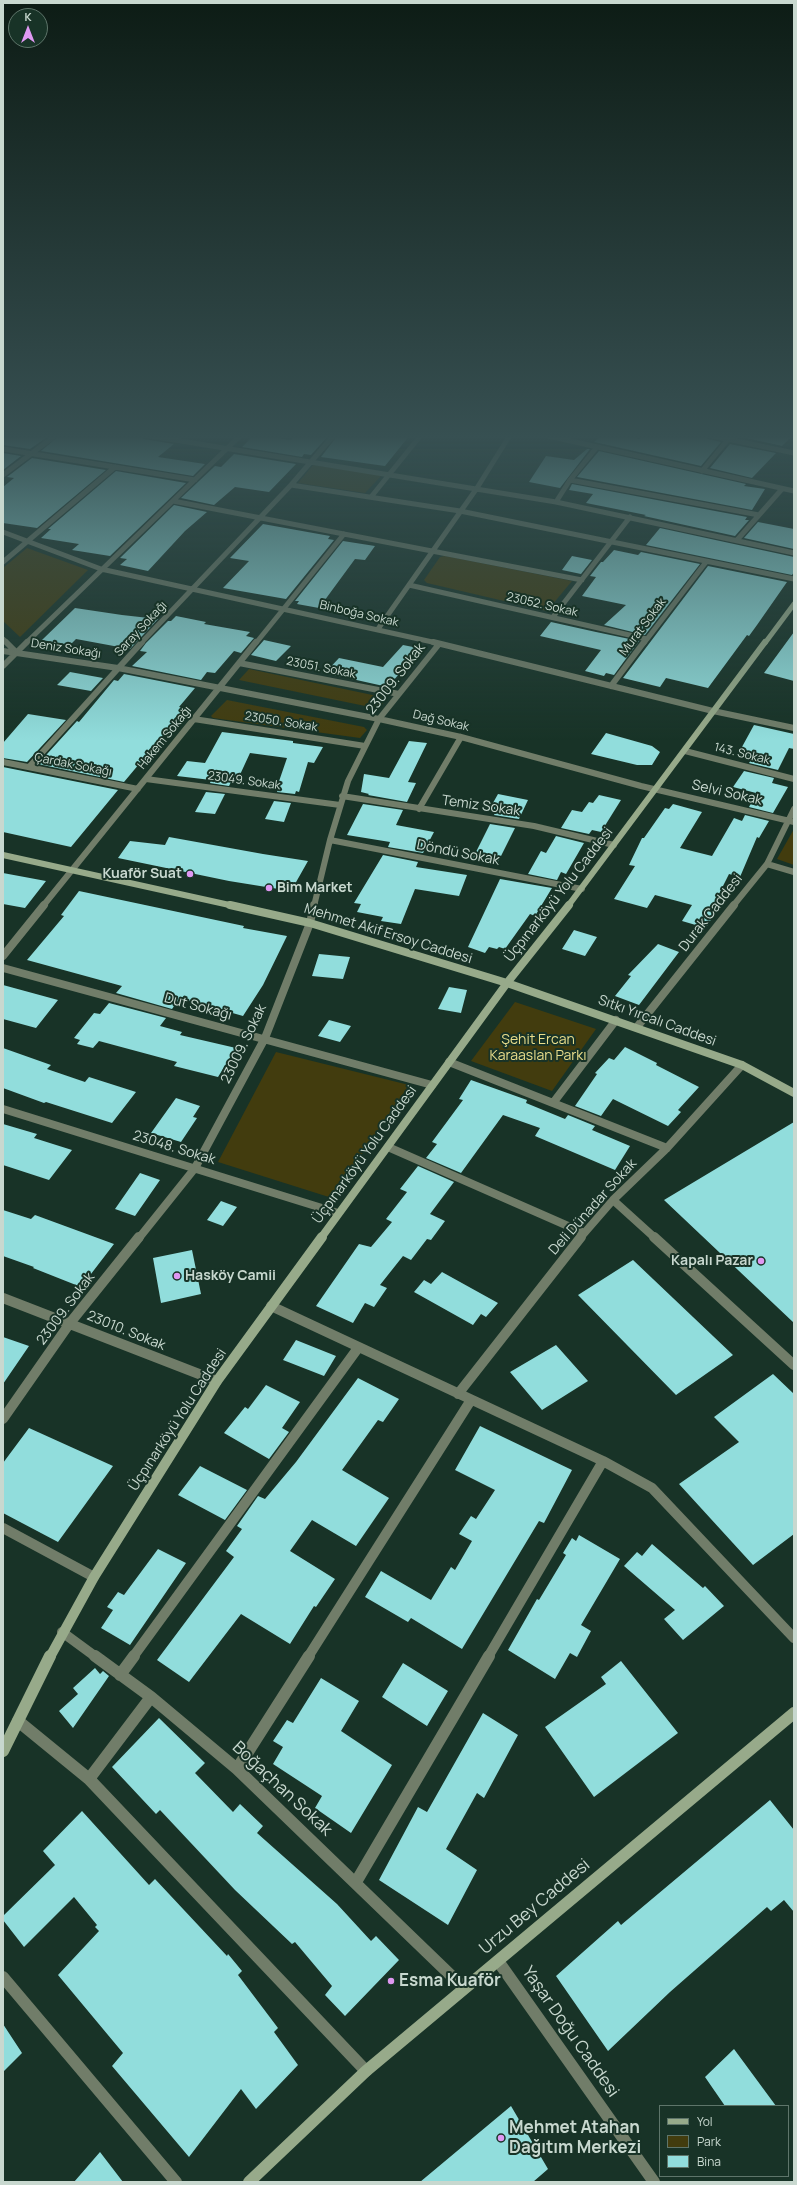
<!DOCTYPE html>
<meta charset="utf-8">
<style>
body{margin:0}
#map{position:relative;width:797px;height:2185px;overflow:hidden;background:#183327;font-family:Manrope,sans-serif}
canvas{display:block}
.frame{position:absolute;inset:0;border:4px solid #c8d8cf;pointer-events:none}
.legend{position:absolute;left:659px;top:2105px;width:130px;height:72px;box-sizing:border-box;background:#183327;border:1px solid #5e756a;margin:0;padding:5px 7px;list-style:none;font-size:12px;color:#c8d8cf}
.legend li{display:flex;align-items:center;gap:8px;height:20px}
.legend b{width:20px;border:1px solid #5e756a}
.north{position:absolute;left:8px;top:8px;width:40px;height:40px;box-sizing:border-box;background:#183327;border:1px solid #5e756a;border-radius:50%;rotate:0deg;font-size:11px;font-weight:700;line-height:16px;text-align:center;color:#c8d8cf}
.north::after{content:'';display:block;margin:auto;width:14px;height:18px;background:#df98f2;clip-path:polygon(50% 0,100% 100%,50% 72%,0 100%)}
</style>
<div id="map">
<canvas width="797" height="2185"></canvas>
<div class="frame"></div>
<ul class="legend">
<li><b style="height:5px;background:#97aa8a"></b>Yol</li>
<li><b style="height:11px;background:#423c0e"></b>Park</li>
<li><b style="height:11px;background:#91dddc"></b>Bina</li>
</ul>
<div class="north">K</div>
</div>
<script>
const ctx = document.querySelector('canvas').getContext('2d');
ctx.lineJoin = 'round';
function fill(path, color) {
  ctx.fillStyle = color;
  ctx.fill(path, 'evenodd');
}
function shape(rows) {
  const path = new Path2D();
  for (const r of rows) {
    path.moveTo(r[0], r[1]);
    for (let i = 2; i < r.length; i += 2) path.lineTo(r[i], r[i + 1]);
  }
  return path;
}
function stroke(path, color, width, dash) {
  ctx.strokeStyle = color;
  ctx.lineWidth = width;
  ctx.lineCap = dash ? 'butt' : 'round';
  ctx.setLineDash(dash || []);
  ctx.stroke(path);
}
function drawText(font, color, halo, rows, align = 'center') {
  ctx.font = font + ' Manrope,sans-serif';
  ctx.lineWidth = 4;
  ctx.setLineDash([]);
  ctx.textBaseline = 'middle';
  ctx.strokeStyle = halo;
  ctx.fillStyle = color;
  for (const [text, x, y, turn = 0] of rows) {
    ctx.save();
    ctx.translate(x, y);
    ctx.rotate((+turn || 0) * Math.PI / 180);
    ctx.textAlign = isNaN(turn) ? turn : align;
    if (halo) ctx.strokeText(text, 0, 0);
    ctx.fillText(text, 0, 0);
    ctx.restore();
  }
}
const green = shape([
 [313,465,382,475,365,493,298,483],
 [27,548,88,570,20,637,3,621,3,568],
 [445,556,572,581,547,611,427,583,424,580,440,557],
 [249,669,382,697,383,704,375,708,239,680],
 [227,700,364,727,367,730,360,738,213,718,211,716],
 [794,829,794,865,777,859],
 [515,1002,596,1029,552,1091,471,1061],
 [276,1052,409,1085,332,1198,218,1162]
]);
const building = shape([
 [3,435,50,435,30,449,3,445],
 [60,435,140,435,143,439,174,444,158,457,205,464,193,476,41,451],
 [254,435,291,440,297,435,329,435,311,455,304,454,302,457,242,447],
 [338,435,377,438,380,435,410,435,385,466,321,457],
 [603,435,618,435,639,439,644,435,691,435,721,442,701,466,594,442],
 [733,435,793,435,782,446],
 [730,444,776,453,752,478,710,468],
 [587,449,590,449,560,488,529,482,546,456,574,460],
 [599,451,746,484,744,486,765,489,752,510,577,477],
 [3,453,21,456,3,470],
 [234,454,296,464,269,492,235,487,214,505,181,498,215,466,221,467],
 [32,458,106,470,37,528,3,523,3,487,14,478,7,477],
 [116,471,186,483,110,556,72,550,79,544,41,538,51,529,48,529],
 [572,484,747,517,745,520,749,520,735,536,644,516,646,515,586,503,593,494,569,490],
 [174,505,207,512,185,531,148,571,120,565,127,559,120,558],
 [758,522,794,529,794,549,744,538],
 [263,524,330,536,328,539,334,540,286,599,223,588,249,561,230,558],
 [660,528,794,557,794,572,792,575,646,545],
 [343,541,375,546,365,560,355,559,319,608,297,604,299,601,295,601],
 [614,550,638,555,641,552,700,564,645,635,604,625,626,605,582,596,596,577,590,576,601,562,603,562],
 [572,556,592,560,581,574,562,570],
 [708,566,787,582,757,625,749,636,747,635,708,688,666,678,660,687,623,678],
 [75,608,122,615,158,619,130,649,76,639,70,645,42,640],
 [176,616,206,622,204,624,250,632,246,636,254,638,241,653,234,651,215,673,207,672,201,680,132,666,147,652,140,651,146,643,168,621,171,621],
 [551,622,596,632,639,641,614,675,606,673,604,676,585,671,601,650,540,636],
 [794,632,794,681,764,673],
 [264,640,291,646,276,661,251,655],
 [403,645,423,649,411,663,409,662,388,687,325,673,339,658,383,667],
 [70,672,103,678,91,691,57,685],
 [124,674,195,688,179,707,186,708,124,782,38,764,77,721,79,722,114,680,118,681],
 [28,714,66,720,27,762,3,758,3,743],
 [754,725,794,734,794,749,789,748,778,770,749,763,751,760,737,756],
 [222,732,293,741,293,743,323,747,314,763,308,762,299,792,296,791,295,794,277,792,278,790,276,790,287,758,250,753,238,779,231,782,229,786,210,783,211,780,177,776,187,761,205,763],
 [606,733,652,746,660,752,652,765,637,765,591,754],
 [409,741,427,743,408,782,416,783,407,802,368,795,369,794,361,792,364,774,389,778],
 [3,767,118,790,71,847,3,832],
 [744,771,774,778,772,783,788,787,773,813,749,807,756,793,733,787],
 [206,792,225,794,215,814,195,812],
 [498,794,528,800,519,819,494,815,496,811,489,810],
 [599,795,621,800,601,832,592,830,589,834,561,828,572,810,582,812,589,802,593,803],
 [274,801,291,803,284,822,265,819],
 [363,804,403,810,396,825,434,832,423,853,388,847,390,842,347,835],
 [673,804,702,812,680,848,712,856,734,818,742,821,745,815,769,821,759,838,757,837,740,877,729,874,711,910,716,911,706,928,682,921,692,905,655,895,647,908,614,899,635,866,629,865,642,838,644,838,665,808,669,809],
 [490,824,515,828,497,864,472,860],
 [556,836,584,843,566,874,561,872,557,880,528,874,541,851,546,853],
 [169,837,263,854,308,861,291,891,229,881,118,858,130,841,165,845],
 [383,855,418,862,416,867,467,875,459,896,415,889,401,924,381,921,383,917,357,912,361,904,354,903],
 [3,873,46,881,25,908,3,904],
 [500,879,552,888,535,916,530,914,505,949,499,947,497,949,489,947,485,953,468,947],
 [79,891,244,926,243,928,287,936,263,985,243,1016,180,998,172,1009,116,993,122,986,27,960,64,916,61,915],
 [574,930,597,937,585,956,562,949],
 [658,944,679,952,639,1005,615,996,631,976,628,975],
 [319,954,350,957,343,979,312,976],
 [3,985,58,1000,36,1028,3,1019],
 [449,987,467,990,461,1013,438,1009],
 [109,1003,166,1018,160,1026,182,1032,180,1035,236,1048,218,1077,174,1066,177,1062,99,1041,93,1048,77,1044,80,1040,74,1038,94,1013,100,1014],
 [329,1020,351,1026,340,1042,318,1036],
 [625,1047,657,1063,656,1065,699,1087,678,1110,681,1112,668,1126,613,1099,601,1116,575,1106,597,1074,595,1073,609,1058,614,1060],
 [3,1048,51,1065,47,1069,85,1082,89,1077,136,1092,112,1123,46,1102,44,1103,3,1088],
 [471,1080,527,1100,526,1103,565,1119,568,1115,595,1126,592,1130,630,1146,615,1170,535,1136,540,1128,503,1115,461,1173,426,1158,437,1144,432,1142,463,1100,459,1099],
 [176,1098,200,1106,193,1117,197,1118,181,1142,151,1133],
 [794,1122,794,1323,664,1200],
 [3,1124,37,1134,34,1138,72,1150,49,1180,3,1165],
 [418,1166,454,1182,430,1214,445,1221,431,1240,427,1239,411,1260,403,1256,380,1285,387,1288,374,1307,365,1303,353,1323,316,1306,359,1244,371,1247,392,1222,386,1219,407,1192,400,1189],
 [140,1173,160,1180,135,1216,115,1209],
 [221,1201,237,1207,223,1226,207,1220],
 [3,1210,31,1219,35,1215,114,1244,81,1287,33,1268,34,1267,3,1256],
 [192,1250,201,1294,161,1303,153,1258],
 [633,1260,733,1355,676,1395,578,1295],
 [442,1272,498,1303,486,1317,481,1314,473,1325,414,1292,424,1280,431,1284],
 [3,1337,29,1346,3,1384],
 [296,1340,336,1356,324,1376,283,1360],
 [556,1345,588,1381,542,1410,510,1372],
 [773,1374,794,1394,794,1534,753,1565,679,1484,739,1442,714,1417],
 [358,1378,399,1399,383,1422,378,1420,342,1470,389,1498,356,1546,312,1520,290,1551,335,1579,316,1607,314,1606,290,1644,241,1614,189,1682,157,1660,234,1557,226,1551,242,1529,237,1526,258,1496,265,1499,296,1462],
 [266,1385,300,1402,282,1428,289,1432,269,1459,224,1433,245,1407,248,1409],
 [480,1426,572,1470,544,1523,539,1521,462,1649,411,1618,408,1622,365,1597,381,1571,431,1600,451,1567,455,1570,472,1541,459,1534,471,1516,476,1519,495,1490,455,1470],
 [29,1428,113,1466,58,1542,3,1513,3,1463],
 [200,1466,247,1490,225,1520,178,1495],
 [579,1535,620,1559,581,1625,591,1631,577,1657,570,1653,555,1679,508,1650,537,1599,539,1600,566,1555,563,1553,572,1538,576,1541],
 [652,1544,703,1588,705,1586,724,1606,683,1640,664,1619,675,1610,624,1566,637,1552,642,1556],
 [158,1549,186,1563,130,1645,101,1628,113,1610,107,1607,118,1592,124,1595],
 [621,1661,678,1733,594,1797,545,1727,606,1684,601,1677],
 [403,1663,448,1691,427,1726,382,1697],
 [95,1668,100,1674,103,1671,109,1676,73,1728,59,1711,78,1694,73,1688],
 [321,1678,359,1701,341,1731,392,1765,351,1833,315,1808,322,1796,273,1764,283,1747,273,1741,287,1720,293,1723],
 [483,1713,518,1735,484,1798,477,1793,446,1849,477,1870,448,1925,379,1880,418,1807,427,1812],
 [159,1718,205,1763,195,1773,233,1812,240,1804,263,1826,257,1833,337,1904,371,1941,376,1936,399,1960,345,2016,325,1995,332,1986,295,1942,292,1944,235,1890,160,1810,156,1814,112,1767],
 [770,1800,794,1830,794,1912,784,1900,771,1911,767,1907,670,1992,608,2051,556,1976,618,1921,621,1925],
 [82,1811,149,1885,155,1879,227,1956,228,1954,242,1971,238,1975,278,2028,274,2032,298,2065,256,2109,241,2089,189,2157,112,2066,123,2053,58,1975,99,1931,95,1927,97,1925,74,1897,24,1947,3,1920,3,1916,55,1865,43,1851],
 [3,2024,22,2053,3,2072],
 [734,2049,776,2106,725,2106,705,2077],
 [511,2106,548,2169,533,2182,420,2182],
 [100,2152,123,2182,74,2182]
]);
const streetFar4 = shape([
 [144,435,556,502,794,553],
 [544,435,794,491],
 [708,435,794,453],
 [3,449,195,480],
 [702,471,730,437],
 [3,475,56,435],
 [570,480,759,515],
 [291,485,460,511,794,579],
 [371,497,421,435],
 [173,501,582,580],
 [556,502,570,480,597,447],
 [3,532,101,569,437,643],
 [737,540,782,489],
 [3,562,115,467],
 [409,585,647,639],
 [553,617,630,517],
 [378,629,477,488,510,435],
 [3,639,7,643],
 [26,643,241,435],
 [141,643,291,485,334,435],
 [256,643,344,534],
 [644,643,706,562]
]);
const streetFar3 = shape([
 [6,642,17,653],
 [433,642,713,711,794,728],
 [3,651,118,668,379,719,461,737,641,786,794,822],
 [239,663,399,694],
 [3,666,27,642],
 [611,686,644,642],
 [194,719,365,746],
 [685,751,794,779],
 [3,762,138,789],
 [29,767,142,642],
 [146,779,340,805],
 [342,796,534,826,614,845],
 [419,809,461,737],
 [330,840,582,889],
 [767,864,794,872],
 [43,906,256,642],
 [314,906,330,840,348,781,379,719,439,644],
 [733,906,767,864,794,809]
]);
const streetFar2 = shape([
 [3,956,44,905],
 [3,968,432,1085],
 [637,1027,734,905],
 [449,1062,667,1148],
 [553,1103,616,1020],
 [3,1109,338,1213],
 [388,1147,584,1233],
 [613,1200,655,1238],
 [139,1238,195,1168,265,1038,310,923,314,905],
 [580,1238,613,1200,667,1148,742,1065]
]);
const streetFar1 = shape([
 [654,1237,794,1365],
 [3,1298,217,1381],
 [271,1306,603,1461,652,1488,794,1638],
 [458,1394,581,1237],
 [3,1419,70,1323,139,1237],
 [3,1528,94,1577],
 [62,1632,96,1657],
 [133,1657,358,1348],
 [308,1657,471,1400],
 [488,1657,603,1461]
]);
const street = shape([
 [95,1656,151,1697,237,1769,464,1988],
 [120,1675,134,1656],
 [151,1697,89,1779,366,2071],
 [18,1721,89,1779],
 [237,1769,309,1656],
 [356,1882,489,1656],
 [498,1961,654,2182],
 [3,1977,176,2182]
]);
const secondaryFar4 = shape([
 [765,643,794,604]
]);
const secondaryFar3 = shape([
 [3,855,234,906],
 [568,906,765,642]
]);
const secondaryFar2 = shape([
 [230,905,310,923,507,983,742,1065,794,1093],
 [321,1238,507,983,569,905]
]);
const secondaryFar1 = shape([
 [50,1657,94,1577,217,1381,322,1237]
]);
const secondary = shape([
 [3,1751,50,1656],
 [249,2182,366,2071,794,1713]
]);
const markers = [
 [190,874,4,"#df98f2"],
 [269,888,4,"#df98f2"],
 [761,1261,4,"#df98f2"],
 [177,1276,4,"#df98f2"],
 [391,1981,4,"#df98f2"],
 [501,2138,4,"#df98f2"]
];
const farStreetnames = [
 ["23052. Sokak",542,605,13],
 ["Binboğa Sokak",359,614,13],
 ["Murat Sokak",643,627,-53],
 ["Saray Sokağı",141,629,-47],
 ["Deniz Sokağı",66,649,9],
 ["23051. Sokak",321,668,11],
 ["Dağ Sokak",441,721,13],
 ["23050. Sokak",281,722,9],
 ["Hakem Sokağı",165,738,-51],
 ["143. Sokak",742,754,14],
 ["Çardak Sokağı",73,765,11],
 ["23049. Sokak",244,781,8]
];
const streetNames = [
 ["23009. Sokak",396,679,-52],
 ["Selvi Sokak",727,793,13],
 ["Temiz Sokak",481,806,8],
 ["Döndü Sokak",458,853,11],
 ["Üçpınarköyü Yolu Caddesi",559,895,-52],
 ["Durak Caddesi",711,913,-52],
 ["Mehmet Akif Ersoy Caddesi",388,934,17],
 ["Dut Sokağı",198,1007,15],
 ["Sıtkı Yırcalı Caddesi",657,1021,20],
 ["23009. Sokak",244,1044,-64],
 ["23048. Sokak",174,1148,17],
 ["Üçpınarköyü Yolu Caddesi",365,1155,-54],
 ["Deli Dünadar Sokak",593,1207,-48],
 ["23009. Sokak",66,1309,-53],
 ["23010. Sokak",126,1331,22],
 ["Üçpınarköyü Yolu Caddesi",178,1420,-57]
];
const poiNames = [
 ["Kuaför Suat",182,874],
 ["Bim Market",277,888,"left"],
 ["Kapalı Pazar",753,1261],
 ["Hasköy Camii",185,1276,"left"]
];
const parkNames = [
 ["Şehit Ercan",538,1040],
 ["Karaaslan Parkı",538,1056]
];
const nearStreetnames = [
 ["Boğaçhan Sokak",282,1789,43],
 ["Urzu Bey Caddesi",535,1907,-40],
 ["Yaşar Doğu Caddesi",570,2032,55]
];
const nearPoinames = [
 ["Esma Kuaför",399,1981],
 ["Mehmet Atahan",509,2128],
 ["Dağıtım Merkezi",509,2148]
];
fill(green, '#423c0e');
fill(building, '#91dddc');
stroke(streetFar4, '#717d69', 5);
stroke(streetFar3, '#717d69', 6);
stroke(streetFar2, '#717d69', 8);
stroke(streetFar1, '#717d69', 10);
stroke(street, '#717d69', 12);
stroke(secondaryFar4, '#97aa8a', 5);
stroke(secondaryFar3, '#97aa8a', 6);
stroke(secondaryFar2, '#97aa8a', 8);
stroke(secondaryFar1, '#97aa8a', 10);
stroke(secondary, '#97aa8a', 12);
const sky = ctx.createLinearGradient(0, 0, 0, 741);
sky.addColorStop(0, '#0d1c15');
sky.addColorStop(0.59, '#375052');
sky.addColorStop(1, '#37505200');
ctx.fillStyle = sky;
ctx.fillRect(0, 0, 797, 741);
for (const [x, y, r, color] of markers) {
  const dot = new Path2D();
  dot.arc(x, y, r, 0, 2 * Math.PI);
  ctx.fillStyle = color;
  ctx.fill(dot);
  stroke(dot, '#183327', 1.5);
}
drawText('12px', '#c8d8cf', '#183327', farStreetnames);
drawText('14px', '#c8d8cf', '#183327', streetNames);
drawText('bold 14px', '#c8d8cf', '#183327', poiNames, 'right');
drawText('14px', '#e9dd8b', '#183327', parkNames);
drawText('17px', '#c8d8cf', '#183327', nearStreetnames);
drawText('bold 17px', '#c8d8cf', '#183327', nearPoinames, 'left');
</script>
